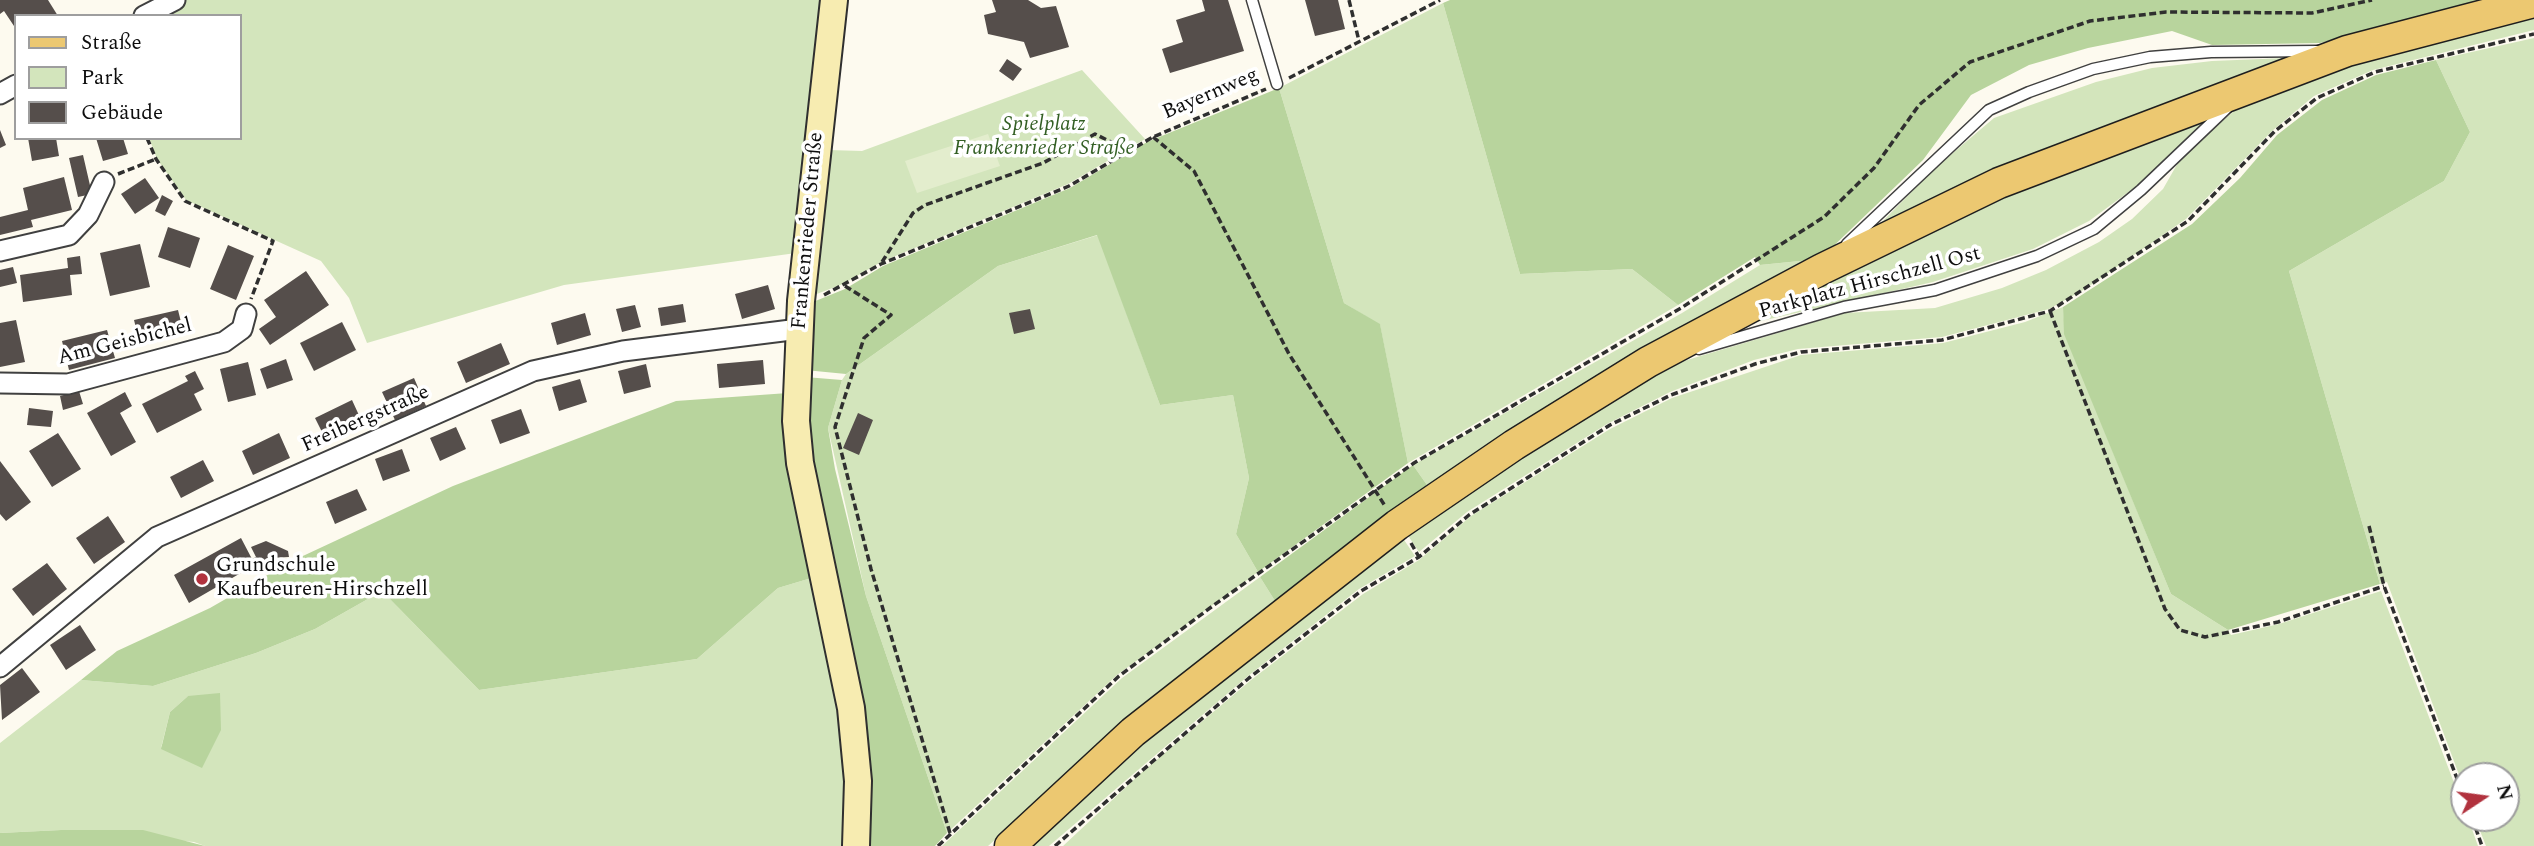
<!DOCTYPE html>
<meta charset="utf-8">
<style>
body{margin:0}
#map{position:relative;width:2534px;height:846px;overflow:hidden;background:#fdfaef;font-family:Spectral,serif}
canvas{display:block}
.legend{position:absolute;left:14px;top:14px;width:228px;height:126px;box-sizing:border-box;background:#fff;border:2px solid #9e9e9e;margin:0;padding:9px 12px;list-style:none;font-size:21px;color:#0d0d0d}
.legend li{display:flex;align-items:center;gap:14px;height:35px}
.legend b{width:35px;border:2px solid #9e9e9e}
.north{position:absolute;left:2450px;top:762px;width:70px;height:70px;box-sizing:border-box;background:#fff;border:2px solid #9e9e9e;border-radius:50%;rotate:77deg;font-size:19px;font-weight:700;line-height:28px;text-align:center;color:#0d0d0d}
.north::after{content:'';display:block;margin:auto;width:24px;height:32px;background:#b1323e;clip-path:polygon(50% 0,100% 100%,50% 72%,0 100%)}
</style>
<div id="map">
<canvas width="2534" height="846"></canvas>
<ul class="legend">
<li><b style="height:9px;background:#ecc871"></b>Straße</li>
<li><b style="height:19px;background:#d3e5bc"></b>Park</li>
<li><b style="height:19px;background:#554e4b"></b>Gebäude</li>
</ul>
<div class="north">N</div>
</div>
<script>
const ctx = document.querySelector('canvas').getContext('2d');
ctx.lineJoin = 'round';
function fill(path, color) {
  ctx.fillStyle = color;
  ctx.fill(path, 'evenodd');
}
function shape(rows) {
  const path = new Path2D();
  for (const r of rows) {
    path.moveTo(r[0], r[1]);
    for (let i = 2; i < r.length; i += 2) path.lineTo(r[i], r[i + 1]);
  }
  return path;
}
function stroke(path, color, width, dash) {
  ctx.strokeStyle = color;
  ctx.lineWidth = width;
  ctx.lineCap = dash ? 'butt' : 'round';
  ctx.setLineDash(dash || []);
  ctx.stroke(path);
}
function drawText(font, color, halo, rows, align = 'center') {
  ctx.font = font + ' Spectral,serif';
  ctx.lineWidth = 7;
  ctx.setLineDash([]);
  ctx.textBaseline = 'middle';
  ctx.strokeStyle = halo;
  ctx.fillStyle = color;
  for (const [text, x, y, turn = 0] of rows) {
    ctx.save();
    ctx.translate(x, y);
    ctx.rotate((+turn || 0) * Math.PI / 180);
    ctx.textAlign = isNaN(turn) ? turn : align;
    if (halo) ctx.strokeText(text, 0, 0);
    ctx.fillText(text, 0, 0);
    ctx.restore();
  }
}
const green = shape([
 [183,0,822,0,796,253,564,285,367,343,349,298,321,261,186,200,157,159,149,138,240,138,240,16,153,16],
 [1443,3,1520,274,1632,269,1678,305,1408,463,1380,325,1344,303,1279,88],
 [2534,12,2534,30,2373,70,2314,96,2272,131,2186,219,2085,289,2049,309,1942,337,1798,349,1754,360,1670,392,1607,424,1467,512,1419,552,1405,531,1653,373,1677,363,1845,313,1935,308,2002,288,2046,270,2099,242,2132,219,2163,189,2183,154,2252,96,2295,79],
 [2534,38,2534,846,2486,846,2475,818,2506,818,2506,776,2464,776,2464,788,2387,582,2380,584,2289,271,2444,181,2470,132,2436,60],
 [2286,58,1885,226,1881,223,1934,169,1994,118,2096,82,2152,68,2212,61],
 [1082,70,1145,139,1068,184,881,262,843,284,814,295,828,150,862,151],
 [2224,103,2138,185,2089,221,2033,249,1933,282,1730,328,1903,238],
 [1098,235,1160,405,1233,395,1249,478,1236,534,1258,572,1117,675,947,833,866,596,828,428,842,380,846,374,998,266],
 [1820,259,1617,367,1427,485,1413,465,1682,313,1760,265],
 [2063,307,2065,334,2171,594,2228,630,2231,635,2279,624,2381,591,2464,809,2464,818,2468,818,2478,846,1063,846,1140,774,1251,680,1363,594,1419,560,1471,516,1610,429,1672,398,1801,355,1943,343,2025,322],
 [1400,534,1415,556,1359,589,1248,676,1049,846,1025,846,1139,742],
 [818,576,845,709,850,846,205,846,194,842,61,830,0,833,0,743,81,680,153,686,256,653,315,629,382,591,479,690,697,659,778,588],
 [188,696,161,748,170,712],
 [1260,577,1275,601,1126,723,988,846,942,846,1122,678]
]);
const forest = shape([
 [1450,0,2494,0,2320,43,2212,45,2172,31,2088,48,2029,65,1971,95,1923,160,1820,259,1760,265,1755,257,1678,305,1632,269,1520,274,1443,3],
 [2436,60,2470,132,2444,181,2289,271,2380,584,2228,630,2171,594,2064,334,2063,307,2192,224,2240,178,2277,135,2322,100,2376,75],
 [1279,88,1344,303,1380,324,1408,463,1258,572,1236,534,1249,478,1233,395,1160,405,1097,235,998,266,846,374,805,370,813,302,845,289,883,266,1070,188,1147,142],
 [805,377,842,380,828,428,835,469,866,596,947,833,935,846,864,846,806,462],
 [788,393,818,576,778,588,697,659,479,690,382,591,315,629,256,653,153,686,81,680,117,651,210,608,290,562,453,486,676,401],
 [1413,465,1427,485,1275,601,1260,577],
 [220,693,221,730,202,768,161,749,170,712,188,696],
 [61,830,143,830,205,846,0,846,0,833]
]);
const pitch = shape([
 [988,134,1000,166,917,193,905,161]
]);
const building = shape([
 [0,0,48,0,58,16,16,16,16,29,4,11,0,14],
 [992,0,1028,0,1041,8,1056,6,1069,47,1030,58,1024,42,988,34,984,15,996,12],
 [1202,0,1228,0,1244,51,1170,73,1162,49,1183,42,1176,20,1205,11],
 [1305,0,1338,0,1345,29,1315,36],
 [1007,59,1022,69,1013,81,999,71],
 [0,130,6,145,0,148],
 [28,138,56,138,59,156,32,161],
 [96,138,123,138,128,154,103,161],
 [83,155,92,194,78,197,69,158],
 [64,177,72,210,31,220,33,227,0,235,0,217,28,210,23,188],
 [145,178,159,198,135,214,121,194],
 [162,195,173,201,165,216,155,211],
 [168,227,200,238,190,268,158,257],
 [140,244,150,287,110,296,100,253],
 [228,245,254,256,236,300,210,289],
 [80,256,82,274,70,275,72,295,23,302,20,275,68,268,67,258],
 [13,267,17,283,0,287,0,270],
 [306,271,329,305,270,345,259,329,276,317,264,300],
 [768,285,775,309,742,319,735,294],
 [683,304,686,322,661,326,658,308],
 [635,305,641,327,622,332,616,309],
 [1030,309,1035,329,1014,334,1009,313],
 [178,310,184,334,140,344,134,320],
 [585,313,591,335,557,345,551,323],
 [16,320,25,362,0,367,0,323],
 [342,322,356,350,314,371,300,343],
 [107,330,115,358,69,370,62,341],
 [501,343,510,364,466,383,457,362],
 [286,359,293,380,267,389,260,369],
 [763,360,765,384,719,388,717,364],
 [248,362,256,395,228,402,220,369],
 [646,364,651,387,624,394,618,371],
 [195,371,204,389,194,394,202,410,157,433,142,404,188,381,185,376],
 [414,378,426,406,395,420,382,392],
 [580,379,587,402,559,411,552,387],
 [79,391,83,404,63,410,60,396],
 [125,392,132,406,120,413,136,442,111,456,87,413],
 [352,400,363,424,327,442,315,418],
 [29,408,53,411,51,427,27,425],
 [521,409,530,433,500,444,491,420],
 [858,413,873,420,859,455,843,448],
 [456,427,466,449,440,461,430,438],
 [58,433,81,469,52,487,29,451],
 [279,433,290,458,253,475,242,451],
 [402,449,410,471,383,481,375,459],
 [203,460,214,481,181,498,170,477],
 [0,461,31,502,6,521,0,514],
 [357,489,367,510,335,524,326,502],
 [108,516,125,542,94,564,76,538],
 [241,538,252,559,256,557,251,547,266,541,288,551,289,557,270,558,262,570,258,563,189,603,174,575],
 [47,563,67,589,33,616,12,589],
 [80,625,96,650,66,670,50,645],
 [22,668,40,692,2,720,0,685]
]);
const path = shape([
 [1349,0,1359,41],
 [1289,78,1440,0],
 [1153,137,1194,171,1289,354,1385,506],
 [147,138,156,159,185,201,273,241,251,299],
 [118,174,156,159],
 [882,262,913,213,925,205,1043,163,1095,134,1127,150],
 [845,286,891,315,864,338,835,427,871,569,950,833],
 [824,295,881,264,1069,186,1153,137,1266,89],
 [2050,311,2165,609,2180,630,2205,637,2278,622,2384,586],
 [2369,526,2384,586,2464,797],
 [1411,543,1419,557],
 [2472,818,2482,846],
 [938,846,1119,676,1214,605,1414,463,1681,308,1824,217,1874,168,1919,105,1970,62,2090,21,2166,12,2312,13,2372,0],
 [1055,846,1249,678,1361,591,1419,557,1469,515,1610,425,1671,395,1755,364,1801,352,1942,340,2050,311,2188,221,2275,131,2317,98,2375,72,2534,34]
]);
const lane = shape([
 [1252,0,1277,84],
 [1847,244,1989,110,2029,92,2093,69,2150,57,2211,52,2318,51],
 [1699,349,1844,307,1935,290,2037,256,2094,229,2141,190,2227,108]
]);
const street = shape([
 [144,16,175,0],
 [0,94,16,85],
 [0,251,69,235,88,215,104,182],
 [0,383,68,384,224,342,242,329,246,314],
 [0,667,157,537,533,371,623,351,799,329]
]);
const secondary = shape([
 [834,0,801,301,796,421,800,463,851,708,858,781,856,846]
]);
const primary = shape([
 [1010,846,1133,732,1397,525,1514,445,1648,362,1822,269,1999,183,2347,51,2534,2]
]);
const markers = [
 [202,579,7,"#b1323e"]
];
const streetNames = [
 ["Bayernweg",1211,95,-23],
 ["Frankenrieder Straße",809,231,-85],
 ["Parkplatz Hirschzell Ost",1870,284,-15],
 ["Am Geisbichel",125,343,-14],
 ["Freibergstraße",366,420,-24]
];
const parkNames = [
 ["Spielplatz",1044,126],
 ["Frankenrieder Straße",1044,150]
];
const poiNames = [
 ["Grundschule",216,567],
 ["Kaufbeuren-Hirschzell",216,591]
];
fill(green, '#d3e5bc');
fill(forest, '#b8d49d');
fill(pitch, '#e3edcd');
fill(building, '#554e4b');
stroke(lane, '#404040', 13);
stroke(street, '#404040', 23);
stroke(secondary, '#2f2f2f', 30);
stroke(primary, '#1e1e1e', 33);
stroke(path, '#2f2f2f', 3.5, [7, 3.5]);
stroke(lane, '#fff', 10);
stroke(street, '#fff', 19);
stroke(secondary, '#f7ecb1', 26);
stroke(primary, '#ecc871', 30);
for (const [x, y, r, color] of markers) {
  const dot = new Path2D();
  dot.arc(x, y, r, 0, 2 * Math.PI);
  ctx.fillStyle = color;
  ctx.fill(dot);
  stroke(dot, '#fff', 2.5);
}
drawText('21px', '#0d0d0d', '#fff', streetNames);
drawText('italic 21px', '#335f24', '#fff', parkNames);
drawText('21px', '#0d0d0d', '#fff', poiNames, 'left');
</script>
